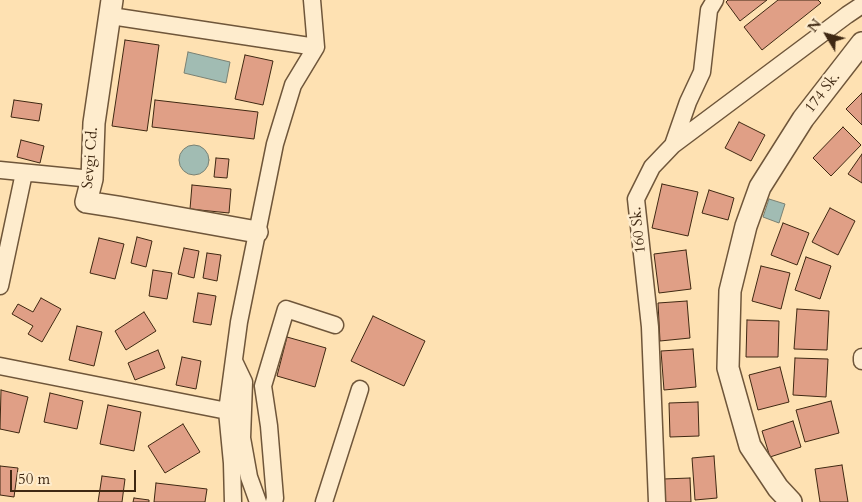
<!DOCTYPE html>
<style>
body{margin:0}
#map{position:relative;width:862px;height:502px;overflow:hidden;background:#fee1b2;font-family:Cardo,serif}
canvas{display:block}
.north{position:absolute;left:802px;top:10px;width:50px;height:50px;-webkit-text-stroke:4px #feeccd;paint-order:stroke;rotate:307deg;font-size:14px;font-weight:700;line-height:20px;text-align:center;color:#3f2812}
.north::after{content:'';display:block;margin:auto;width:18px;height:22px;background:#3f2812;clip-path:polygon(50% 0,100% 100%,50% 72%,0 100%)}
.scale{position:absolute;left:10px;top:470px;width:126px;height:22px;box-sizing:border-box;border:2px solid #3f2812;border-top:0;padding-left:6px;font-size:15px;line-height:18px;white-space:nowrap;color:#3f2812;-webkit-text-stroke:4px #feeccd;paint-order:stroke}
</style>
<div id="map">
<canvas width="862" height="502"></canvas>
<div class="north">N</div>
<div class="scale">50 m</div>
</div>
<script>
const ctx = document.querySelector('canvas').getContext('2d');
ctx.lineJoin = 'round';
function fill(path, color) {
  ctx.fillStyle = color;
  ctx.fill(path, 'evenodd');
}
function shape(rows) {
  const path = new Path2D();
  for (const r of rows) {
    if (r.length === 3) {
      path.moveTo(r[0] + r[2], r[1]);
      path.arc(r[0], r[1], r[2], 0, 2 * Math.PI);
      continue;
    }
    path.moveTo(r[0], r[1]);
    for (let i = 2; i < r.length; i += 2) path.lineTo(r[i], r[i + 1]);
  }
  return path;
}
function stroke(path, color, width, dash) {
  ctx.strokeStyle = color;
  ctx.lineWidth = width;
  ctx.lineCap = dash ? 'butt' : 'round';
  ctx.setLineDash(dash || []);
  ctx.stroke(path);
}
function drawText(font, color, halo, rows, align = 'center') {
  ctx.font = font + ' Cardo,serif';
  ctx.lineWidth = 5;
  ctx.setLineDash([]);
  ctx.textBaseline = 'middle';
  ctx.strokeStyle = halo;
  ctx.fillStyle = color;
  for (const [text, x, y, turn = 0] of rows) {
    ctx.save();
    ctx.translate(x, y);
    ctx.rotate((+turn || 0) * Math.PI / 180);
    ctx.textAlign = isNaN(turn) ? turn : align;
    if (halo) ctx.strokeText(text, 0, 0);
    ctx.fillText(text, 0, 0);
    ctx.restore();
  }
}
const water = shape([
 [188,52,230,62,226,83,184,73,188,52],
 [194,160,15],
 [769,199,785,204,779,223,763,217,769,199]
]);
const building = shape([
 [728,0,767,0,740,21,726,2,728,0],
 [778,0,818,0,821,3,762,50,744,27,778,0],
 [125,40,159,45,147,131,112,126,125,40],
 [245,55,273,61,263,105,235,99,245,55],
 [862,93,862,125,846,109,862,93],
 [14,100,42,104,39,121,11,117,14,100],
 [155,100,258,112,254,139,152,127,155,100],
 [739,122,765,135,751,161,725,148,739,122],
 [843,127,861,145,831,176,813,158,843,127],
 [21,140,44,146,40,163,17,157,21,140],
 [862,154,862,183,848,174,862,154],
 [216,158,229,159,227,178,214,177,216,158],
 [662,184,698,192,688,236,652,228,662,184],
 [192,185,231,189,229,213,190,209,192,185],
 [709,190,734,198,728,220,702,213,709,190],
 [830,208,855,221,838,255,812,242,830,208],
 [783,223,809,233,797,265,771,255,783,223],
 [137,237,152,241,146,267,131,263,137,237],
 [99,238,124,244,115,279,90,273,99,238],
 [184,248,199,251,194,278,178,274,184,248],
 [686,250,691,289,659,293,654,254,686,250],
 [207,253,221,255,217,281,203,278,207,253],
 [806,257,831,266,820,299,795,290,806,257],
 [761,266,790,273,781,309,752,301,761,266],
 [153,270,172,273,167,299,149,296,153,270],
 [198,293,216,296,211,325,193,322,198,293],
 [41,298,61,309,42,342,28,334,33,326,12,314,18,304,33,312,41,298],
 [687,301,690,338,660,341,658,303,687,301],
 [797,309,829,311,827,350,794,349,797,309],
 [144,312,156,331,126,350,115,331,144,312],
 [373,316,425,341,404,386,351,361,373,316],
 [747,320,779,321,778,357,746,357,747,320],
 [77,326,102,332,94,366,69,360,77,326],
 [287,337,326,348,315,387,277,376,287,337],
 [693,349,696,387,664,390,661,351,693,349],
 [158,350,165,368,135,380,128,363,158,350],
 [182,357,201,361,196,389,176,385,182,357],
 [795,358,828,359,826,397,793,395,795,358],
 [780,367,789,402,758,410,749,375,780,367],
 [1,390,28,397,19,433,0,429,1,390],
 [50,393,83,401,77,429,44,422,50,393],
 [831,401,839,433,805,442,796,410,831,401],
 [698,402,699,436,670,437,669,403,698,402],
 [108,405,141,412,134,451,100,444,108,405],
 [793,421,801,447,770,457,762,431,793,421],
 [183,424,200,452,165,473,148,446,183,424],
 [714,456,717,498,695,500,692,458,714,456],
 [842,465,848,502,820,502,815,469,842,465],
 [0,466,18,468,14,497,0,495,0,466],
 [102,476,125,479,122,502,98,502,102,476],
 [690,478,691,502,664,502,663,479,690,478],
 [156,483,207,489,205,502,154,502,156,483],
 [134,498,149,500,149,502,133,502,134,498]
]);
const minor = shape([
 [312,0,316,47],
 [111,16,316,47],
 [673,145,688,102,702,72,709,10,715,0],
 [0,170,92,179],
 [0,286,24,173],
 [862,357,862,361],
 [234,361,244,382,242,438,249,477,258,502],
 [0,366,227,411],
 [233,502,232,463,227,411,239,322,275,144,293,85,316,47],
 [274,502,275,498,269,426,263,386,286,309,335,325],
 [324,502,360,389],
 [657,502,650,327,636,199,652,167,673,145,847,15,862,5]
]);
const tertiary = shape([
 [112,0,94,123,92,179,86,202,118,207,257,232],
 [791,502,778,488,750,446,728,368,730,291,746,226,760,187,803,119,862,43]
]);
const streetNames = [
 ["174 Sk.",823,93,-52],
 ["Sevgi Cd.",91,158,-85],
 ["160 Sk.",639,230,-96]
];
fill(water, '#a1bcb3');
stroke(water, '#7a8173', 1);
fill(building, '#e09f86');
stroke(building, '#3f2812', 1);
stroke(minor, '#6f563a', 19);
stroke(tertiary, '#6f563a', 24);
stroke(minor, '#feeccd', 16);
stroke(tertiary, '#feeccd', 21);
drawText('15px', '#3f2812', '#feeccd', streetNames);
</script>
